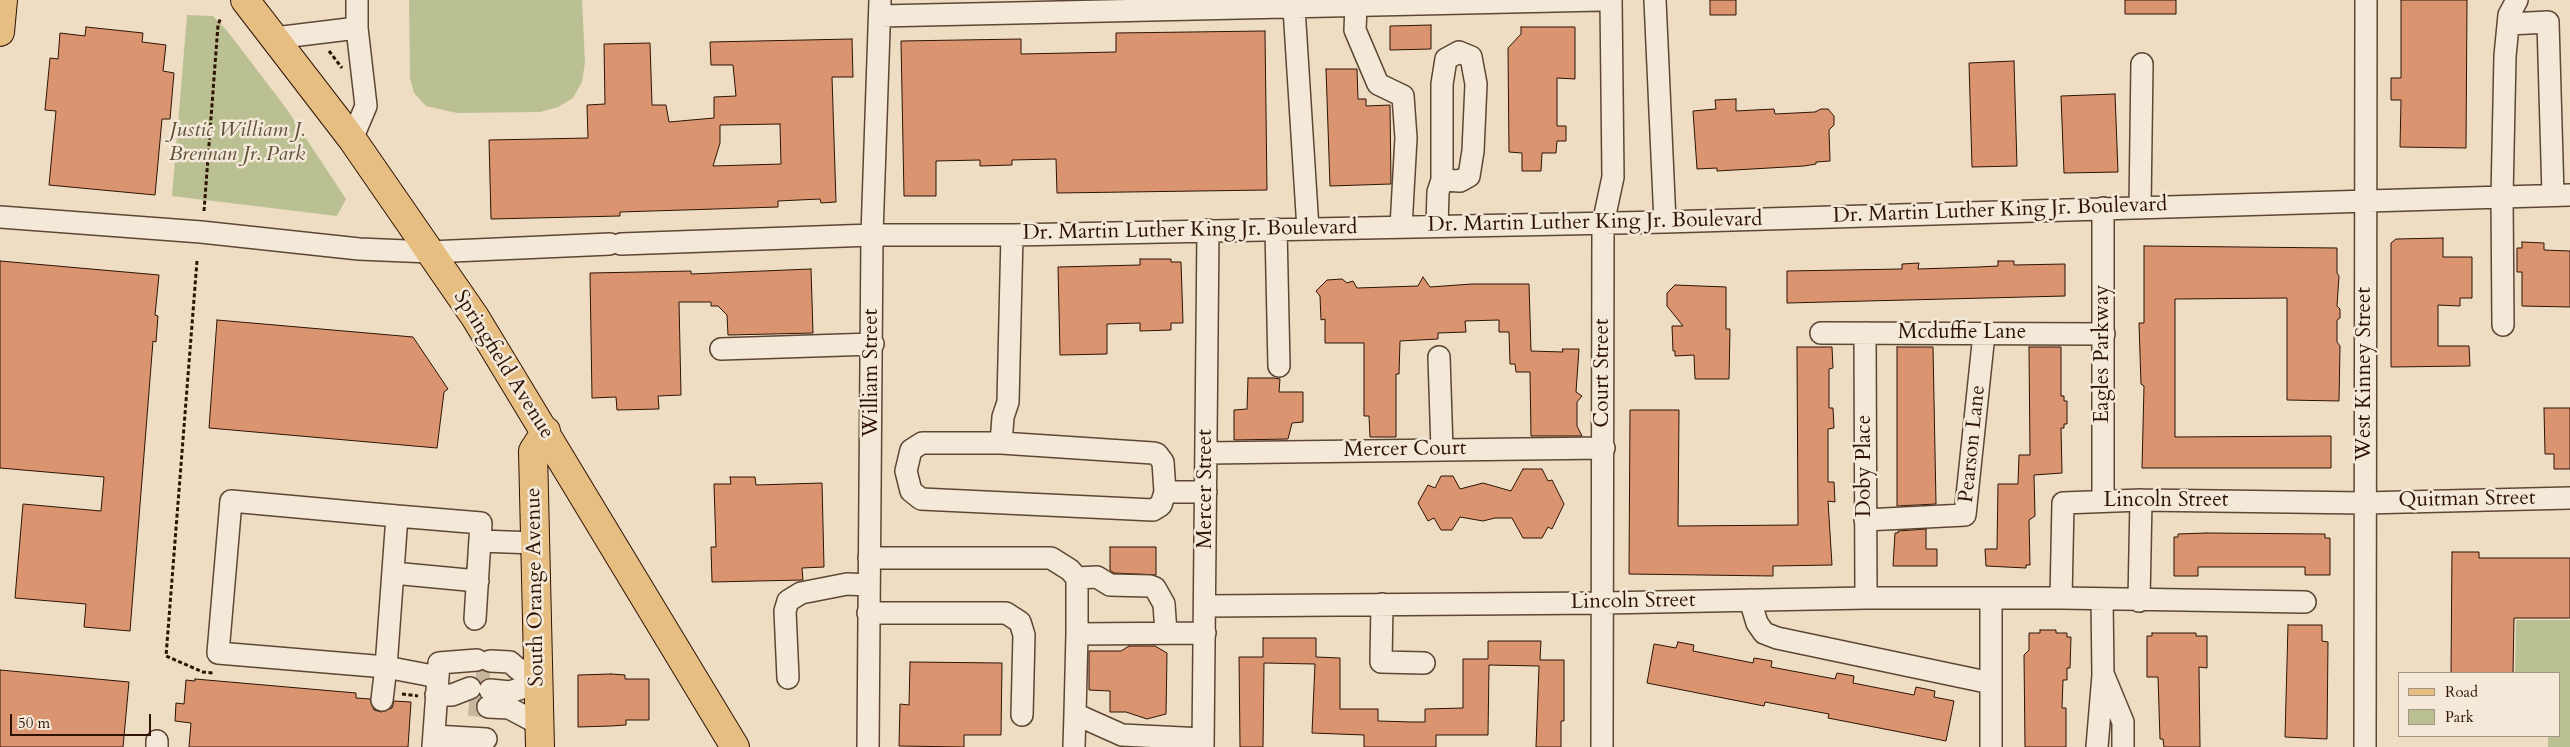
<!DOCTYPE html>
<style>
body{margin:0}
#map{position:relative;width:2570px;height:747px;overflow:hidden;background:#eeddc3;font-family:Cardo,serif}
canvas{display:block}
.legend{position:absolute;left:2398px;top:672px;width:162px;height:65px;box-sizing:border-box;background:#f4e9d8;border:1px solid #a59383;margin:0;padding:6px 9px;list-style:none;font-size:15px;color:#2e1304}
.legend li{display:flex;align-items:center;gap:10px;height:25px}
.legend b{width:25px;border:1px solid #a59383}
.scale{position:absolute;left:10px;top:714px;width:141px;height:22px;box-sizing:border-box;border:2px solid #2e1304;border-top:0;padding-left:6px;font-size:15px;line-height:18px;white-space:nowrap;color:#2e1304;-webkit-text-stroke:4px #f4e9d8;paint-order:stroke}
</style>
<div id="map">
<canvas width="2570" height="747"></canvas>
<ul class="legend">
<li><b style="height:6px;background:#e7be82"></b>Road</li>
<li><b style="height:14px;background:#bbc092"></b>Park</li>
</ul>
<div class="scale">50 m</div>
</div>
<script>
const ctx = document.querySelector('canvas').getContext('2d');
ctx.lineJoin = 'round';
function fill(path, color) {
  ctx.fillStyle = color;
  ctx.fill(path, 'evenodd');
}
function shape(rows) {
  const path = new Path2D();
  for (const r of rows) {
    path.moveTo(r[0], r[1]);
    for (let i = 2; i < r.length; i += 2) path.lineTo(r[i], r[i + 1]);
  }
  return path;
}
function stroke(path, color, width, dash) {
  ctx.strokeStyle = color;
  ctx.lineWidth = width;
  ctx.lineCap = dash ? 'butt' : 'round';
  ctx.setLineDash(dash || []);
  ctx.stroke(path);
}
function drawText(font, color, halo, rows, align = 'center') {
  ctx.font = font + ' Cardo,serif';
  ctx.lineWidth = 5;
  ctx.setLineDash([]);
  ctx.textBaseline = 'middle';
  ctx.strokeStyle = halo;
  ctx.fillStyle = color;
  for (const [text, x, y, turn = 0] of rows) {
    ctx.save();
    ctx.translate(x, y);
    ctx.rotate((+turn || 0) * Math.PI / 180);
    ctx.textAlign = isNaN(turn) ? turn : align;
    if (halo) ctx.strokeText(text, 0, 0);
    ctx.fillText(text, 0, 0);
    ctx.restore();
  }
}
const green = shape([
 [409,0,582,0,585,62,582,82,573,98,558,107,540,112,457,113,426,106,414,93,410,78],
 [187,15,213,16,228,32,286,108,346,199,337,216,172,196],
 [2516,620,2570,620,2570,747,2548,747,2548,737,2521,736,2559,736,2559,673,2515,673]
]);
const building = shape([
 [1710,0,1736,0,1736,15,1710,15,1710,0],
 [2125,0,2176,0,2176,14,2125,14,2125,0],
 [2401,0,2467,0,2466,148,2400,147,2401,100,2391,100,2391,78,2401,78,2401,0],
 [1431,25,1431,49,1390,50,1390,26,1431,25],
 [86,27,143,33,142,42,166,45,163,71,174,73,170,119,162,119,155,195,49,185,56,111,45,110,50,58,58,59,60,33,85,36,86,27],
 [1521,27,1575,27,1575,79,1557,78,1557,126,1566,126,1566,141,1557,141,1556,153,1542,153,1541,171,1522,171,1522,153,1509,152,1508,48,1521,34,1521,27],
 [1265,31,1267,190,1057,193,1056,159,1012,160,1012,165,980,166,980,160,936,161,936,196,904,196,901,41,1021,39,1021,54,1116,52,1116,33,1265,31],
 [852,39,853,77,832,77,836,202,821,203,820,199,778,201,778,207,620,212,620,216,491,219,489,140,588,138,587,105,605,104,604,44,650,43,652,105,666,105,669,122,714,118,714,97,736,96,733,65,711,65,710,42,852,39],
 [780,124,781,164,713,166,720,143,720,125,780,124],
 [2014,61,2017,166,1972,167,1969,63,2014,61],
 [1326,69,1357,69,1358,99,1366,99,1366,106,1390,105,1391,184,1330,186,1326,69],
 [2115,94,2118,172,2064,173,2061,96,2115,94],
 [1736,99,1736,111,1774,109,1775,114,1815,112,1821,109,1828,109,1834,116,1834,125,1829,130,1830,161,1816,162,1816,164,1804,166,1717,171,1717,168,1697,169,1693,111,1716,109,1715,100,1736,99],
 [2443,238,2443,257,2472,257,2472,298,2460,298,2460,306,2438,305,2438,346,2469,346,2470,366,2391,367,2391,243,2396,239,2443,238],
 [2522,242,2544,243,2544,250,2570,251,2570,307,2522,306,2522,272,2517,272,2517,248,2522,248,2522,242],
 [2144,246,2337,248,2337,273,2339,276,2337,306,2340,309,2340,318,2337,320,2337,342,2340,346,2339,401,2287,400,2287,298,2175,299,2175,437,2331,436,2331,468,2142,468,2144,386,2141,384,2139,323,2144,323,2144,246],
 [1140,259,1171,259,1171,262,1181,262,1183,323,1171,323,1171,330,1140,331,1140,323,1107,324,1107,354,1060,355,1058,267,1140,265,1140,259],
 [0,261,159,275,155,315,158,316,156,342,153,341,130,631,84,627,86,604,15,598,23,504,101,511,104,477,0,468,0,261],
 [1998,261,2014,261,2014,265,2065,264,2065,296,1787,303,1787,271,1902,269,1902,264,1919,263,1918,269,1978,267,1998,266,1998,261],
 [811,269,813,333,728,335,727,315,718,306,711,306,711,302,679,302,681,395,658,396,659,409,617,410,616,397,592,398,590,273,691,271,691,274,811,269],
 [1423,277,1430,287,1472,284,1529,284,1531,351,1563,352,1562,349,1579,349,1576,392,1582,396,1577,402,1577,426,1582,436,1531,436,1530,372,1516,372,1515,364,1510,364,1509,332,1499,332,1499,320,1465,321,1466,332,1438,333,1438,339,1400,341,1399,374,1396,374,1396,437,1370,437,1369,416,1364,416,1364,343,1325,343,1325,319,1321,320,1320,296,1316,291,1327,280,1342,279,1347,283,1353,281,1357,288,1418,286,1423,277],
 [1675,285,1726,287,1726,329,1730,329,1729,379,1695,379,1694,355,1675,356,1675,351,1673,351,1672,326,1683,326,1667,306,1667,293,1675,285],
 [217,320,413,337,448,389,444,392,437,448,209,428,217,320],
 [1797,347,1832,347,1833,368,1829,369,1829,408,1833,408,1834,428,1828,429,1828,482,1834,482,1835,502,1828,501,1832,565,1773,566,1773,576,1629,574,1630,410,1679,410,1678,526,1798,525,1797,347],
 [1897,347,1933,347,1936,504,1897,506,1897,347],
 [2029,347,2061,347,2061,396,2064,396,2064,401,2067,401,2067,424,2064,424,2064,428,2061,428,2062,473,2034,475,2035,516,2029,520,2030,565,2026,565,2026,568,1986,566,1985,549,1997,549,1998,484,2018,484,2019,455,2030,455,2029,347],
 [1248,378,1274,378,1280,379,1279,392,1303,392,1303,422,1292,423,1288,439,1234,440,1234,410,1247,409,1248,378],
 [2544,408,2570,408,2570,469,2554,469,2554,454,2545,454,2544,408],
 [1523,469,1542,469,1548,481,1552,480,1564,504,1552,529,1548,527,1542,538,1523,538,1512,518,1495,518,1483,521,1460,517,1452,530,1441,530,1434,518,1428,521,1418,503,1428,485,1435,488,1441,476,1453,476,1460,489,1483,483,1511,491,1523,469],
 [730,477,755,477,756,485,822,483,824,567,802,568,803,580,712,582,711,547,716,547,714,484,731,484,730,477],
 [1926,529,1926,549,1937,549,1937,566,1893,566,1895,533,1898,533,1898,531,1926,529],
 [2206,533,2325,534,2325,538,2330,538,2330,575,2305,575,2305,567,2198,567,2198,576,2174,576,2174,537,2178,537,2178,534,2206,533],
 [1110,547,1156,547,1156,575,1114,573,1110,570,1110,547],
 [2452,552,2479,552,2479,558,2570,558,2570,618,2514,618,2513,673,2451,673,2452,552],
 [2288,625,2322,625,2322,641,2328,642,2327,739,2285,737,2288,625],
 [2040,630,2056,630,2056,633,2067,633,2067,637,2071,637,2070,668,2067,668,2067,680,2063,680,2062,708,2066,708,2066,747,2025,747,2024,655,2029,650,2029,633,2040,633,2040,630],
 [2152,633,2196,633,2196,636,2207,636,2207,668,2199,667,2200,747,2164,747,2163,739,2160,739,2158,677,2147,677,2147,636,2152,636,2152,633],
 [1263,638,1316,638,1316,657,1340,658,1340,709,1378,709,1378,721,1412,722,1425,722,1425,709,1463,708,1463,659,1488,659,1488,641,1541,641,1540,660,1564,660,1564,721,1561,721,1561,747,1536,747,1539,666,1489,665,1488,735,1436,735,1436,747,1364,747,1364,735,1312,733,1315,664,1264,663,1263,747,1240,747,1239,657,1263,657,1263,638],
 [1678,642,1694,645,1693,651,1753,663,1754,658,1772,661,1771,667,1835,679,1837,673,1854,676,1853,683,1914,695,1916,687,1935,691,1934,697,1954,701,1946,741,1828,718,1829,714,1765,702,1764,706,1647,683,1654,644,1676,648,1678,642],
 [1129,646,1155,646,1167,653,1166,714,1147,719,1126,712,1110,712,1110,691,1089,690,1089,651,1121,651,1129,646],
 [910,662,1002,663,1001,735,964,735,964,747,899,746,900,704,909,705,910,662],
 [0,670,129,682,123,747,0,747,0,670],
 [611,674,625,675,625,679,649,679,649,720,626,720,626,725,611,726,578,727,578,675,611,674],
 [195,679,356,693,356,698,370,699,374,710,381,712,392,708,394,701,411,702,408,747,189,747,191,723,175,721,176,703,184,704,186,680,195,681,195,679]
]);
const minorTunnel = shape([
 [476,673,490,674],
 [469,705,488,707]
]);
const path = shape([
 [329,51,342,68],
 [204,211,218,25,221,17],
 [197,261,166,656,203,672,213,673],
 [402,694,418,696]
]);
const minor = shape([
 [1655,0,1665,222],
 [1356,6,1355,30,1378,84,1403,96,1406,138,1401,227],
 [1294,8,1308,229],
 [880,16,1600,0],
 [2509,24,2548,22,2553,195],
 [275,38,357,28],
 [352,139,366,106,357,28,357,0],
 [2140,207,2142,64],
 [2103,208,2103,501],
 [0,217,201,232,359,249,430,252,610,244],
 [1437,226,1438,192,1442,180,1442,84,1446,59,1459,52,1471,57,1476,84,1473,151,1469,176,1460,181,1442,180],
 [1276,229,1279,366],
 [621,244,872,235,1012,235,1665,222,2570,195],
 [2503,325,2502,197,2505,56,2509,15,2517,0],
 [1821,333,2104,334],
 [1865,333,1866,598],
 [721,349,873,344],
 [1439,357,1442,450],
 [1001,443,1003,417,1008,402,1012,235],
 [1206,453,1604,448],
 [1165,492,1163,462,1157,454,1153,453,1001,443,922,443,911,450,906,471,911,491,921,499,1153,510,1161,505,1165,492,1206,492],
 [397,516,481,523,475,619],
 [1865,520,1965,515,1984,334],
 [480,541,535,543],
 [869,558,1051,558,1070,570,1077,578,1077,634],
 [393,573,478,581],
 [1077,578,1097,577,1110,585,1150,586,1155,588,1164,604,1166,633],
 [2061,598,2063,503,2141,500,2364,503,2570,498],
 [1750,600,1757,623,1764,633,1777,638,1991,683],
 [2139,601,2141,500],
 [1382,604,1381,662,1424,663],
 [1206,606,1603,603,1866,598,2061,598,2305,602],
 [868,613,1006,613,1020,622,1024,635,1022,715],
 [490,661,510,662,519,670,539,670],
 [2104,676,2123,722,2123,747],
 [788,678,785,611,788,601,801,593,847,584,869,585],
 [490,690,510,692,539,682],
 [436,695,452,695,470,688],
 [382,700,386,667,397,516,231,501,218,653,386,667,438,677],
 [488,707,509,708,539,724],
 [434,736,486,739],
 [1203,739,1122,735,1075,714,1077,634,1205,633],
 [157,747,157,741],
 [433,747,439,663,477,660],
 [868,747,872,235,880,0],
 [1074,747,1075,714],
 [1203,747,1208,230],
 [1602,747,1603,224,1613,177,1611,0],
 [1991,747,1991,599],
 [2097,747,2103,675,2102,599],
 [2365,747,2366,0]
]);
const major = shape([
 [245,0,352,139,475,317,735,747],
 [0,32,3,0],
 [540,747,533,451,546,431]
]);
const parkNames = [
 ["Justic William J.",237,131],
 ["Brennan Jr. Park",237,155]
];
const streetNames = [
 ["Dr. Martin Luther King Jr. Boulevard",2000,211,-2],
 ["Dr. Martin Luther King Jr. Boulevard",1595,223,-1],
 ["Dr. Martin Luther King Jr. Boulevard",1190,231,-1],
 ["Mcduffie Lane",1962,333],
 ["Eagles Parkway",2103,354,-90],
 ["Springfield Avenue",503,365,58],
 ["William Street",872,373,-90],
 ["Court Street",1603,373,-90],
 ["West Kinney Street",2365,374,-90],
 ["Pearson Lane",1973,444,-84],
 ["Mercer Court",1405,450,-1],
 ["Doby Place",1865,466,-90],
 ["Mercer Street",1206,489,-90],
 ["Quitman Street",2467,500,-1],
 ["Lincoln Street",2166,501],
 ["South Orange Avenue",536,587,-91],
 ["Lincoln Street",1633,602,-1]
];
fill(green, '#bbc092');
fill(building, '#da9570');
stroke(building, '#2e1304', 1);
stroke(minorTunnel, '#c8b59d', 21, [21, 11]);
stroke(minor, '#5e4634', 24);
stroke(major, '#2e1304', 30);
stroke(path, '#2e1304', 3, [4, 2.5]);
stroke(minor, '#f4e9d8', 21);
stroke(major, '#e7be82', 28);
drawText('italic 21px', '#5f5036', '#f4e9d8', parkNames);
drawText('21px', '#2e1304', '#f4e9d8', streetNames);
</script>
